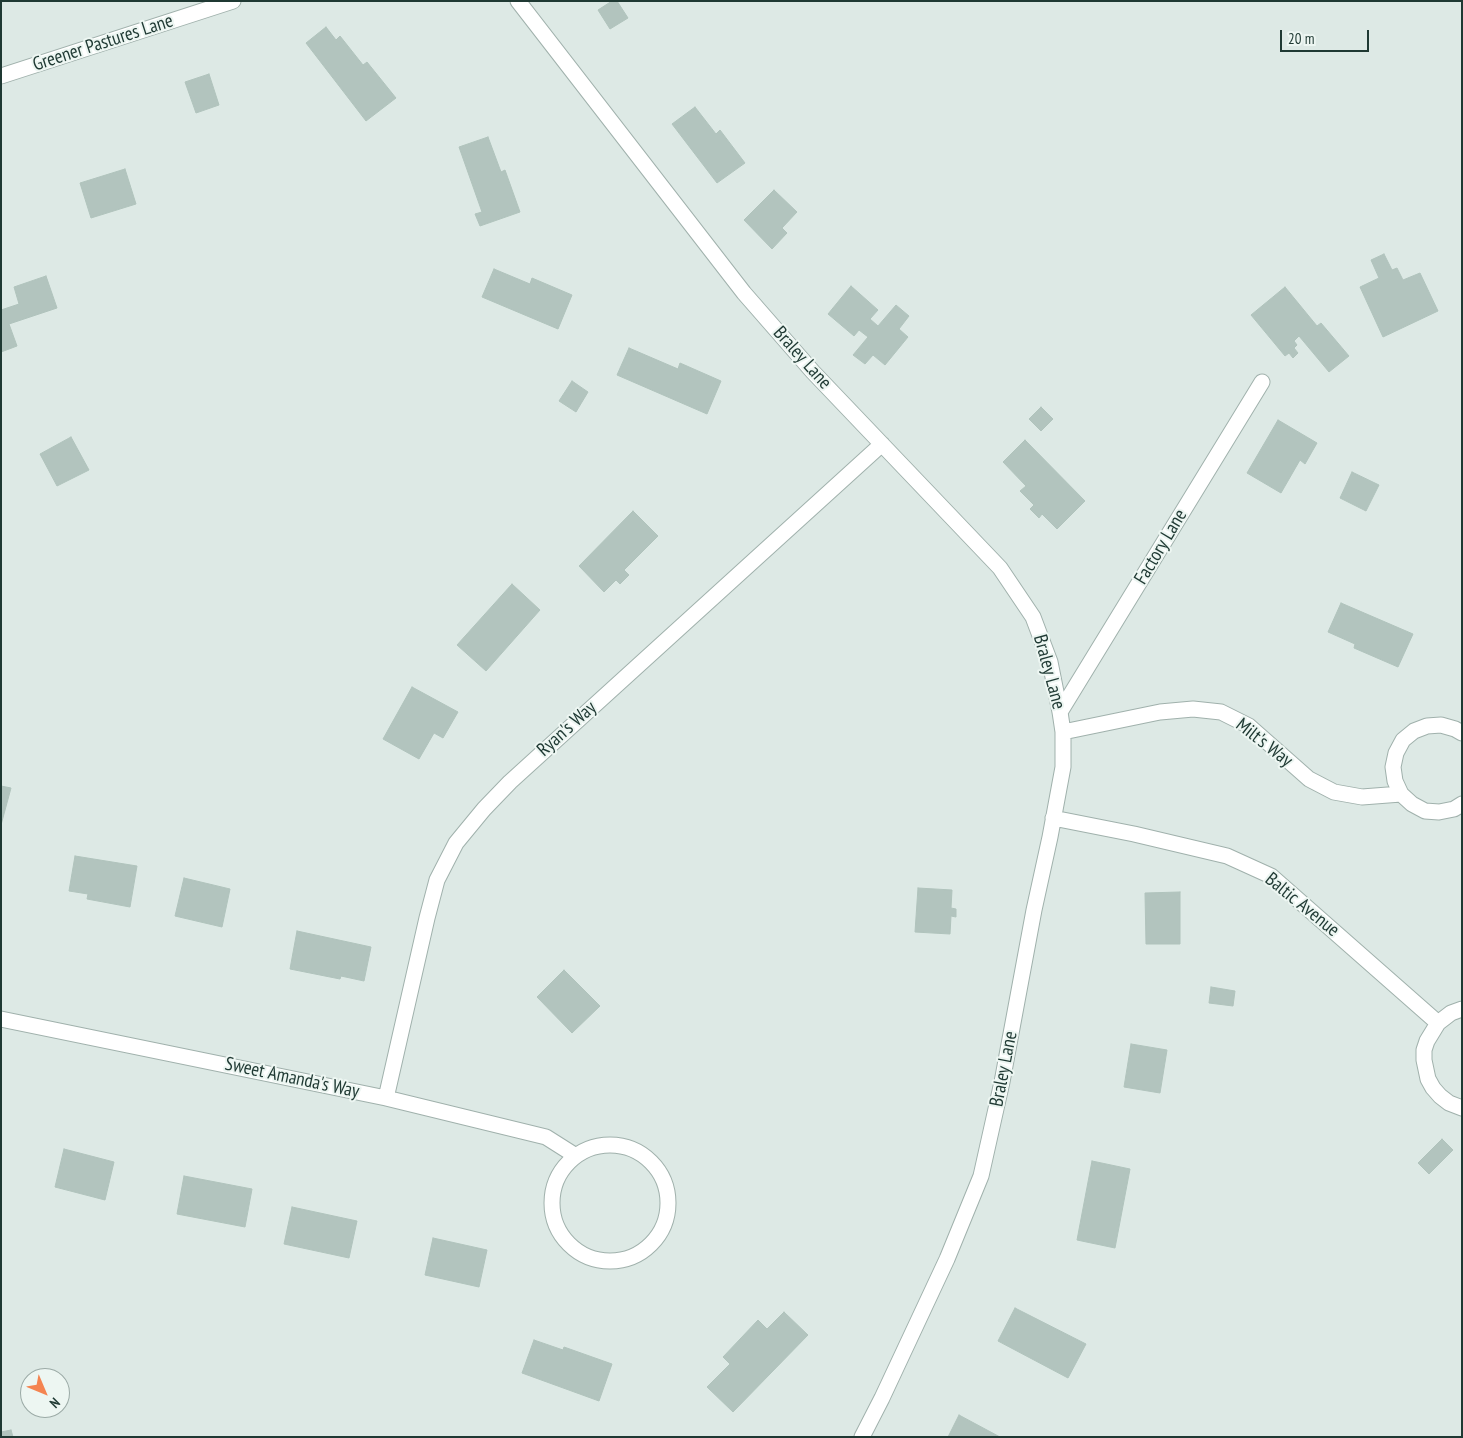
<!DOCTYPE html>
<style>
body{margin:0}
#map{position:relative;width:1463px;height:1438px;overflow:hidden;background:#dde9e5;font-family:"PT Sans Narrow",sans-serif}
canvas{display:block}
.frame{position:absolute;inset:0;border:2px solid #1f3933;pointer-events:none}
.north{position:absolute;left:20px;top:1368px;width:50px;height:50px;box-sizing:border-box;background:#edf6f2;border:1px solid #9baaa6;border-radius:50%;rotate:135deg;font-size:14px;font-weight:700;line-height:20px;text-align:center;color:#1f3933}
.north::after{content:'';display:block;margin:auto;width:18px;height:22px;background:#f48451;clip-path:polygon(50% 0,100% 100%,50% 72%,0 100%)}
.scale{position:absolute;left:1280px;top:30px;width:89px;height:22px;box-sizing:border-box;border:2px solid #1f3933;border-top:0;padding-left:6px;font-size:15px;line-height:18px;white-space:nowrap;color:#1f3933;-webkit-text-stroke:4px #edf6f2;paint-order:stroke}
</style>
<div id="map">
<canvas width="1463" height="1438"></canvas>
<div class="frame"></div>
<div class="north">N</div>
<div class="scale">20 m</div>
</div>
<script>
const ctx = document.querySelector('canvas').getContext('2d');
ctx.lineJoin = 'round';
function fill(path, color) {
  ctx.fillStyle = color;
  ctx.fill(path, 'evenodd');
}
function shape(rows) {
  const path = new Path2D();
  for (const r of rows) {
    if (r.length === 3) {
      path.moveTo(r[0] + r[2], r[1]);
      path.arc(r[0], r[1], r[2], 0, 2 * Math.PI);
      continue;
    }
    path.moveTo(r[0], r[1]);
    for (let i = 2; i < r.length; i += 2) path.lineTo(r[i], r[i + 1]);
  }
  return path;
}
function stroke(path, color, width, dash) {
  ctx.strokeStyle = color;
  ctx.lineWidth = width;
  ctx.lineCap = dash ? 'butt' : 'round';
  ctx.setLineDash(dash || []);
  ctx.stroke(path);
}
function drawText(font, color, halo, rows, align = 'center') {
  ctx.font = font + ' "PT Sans Narrow",sans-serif';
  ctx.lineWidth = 4;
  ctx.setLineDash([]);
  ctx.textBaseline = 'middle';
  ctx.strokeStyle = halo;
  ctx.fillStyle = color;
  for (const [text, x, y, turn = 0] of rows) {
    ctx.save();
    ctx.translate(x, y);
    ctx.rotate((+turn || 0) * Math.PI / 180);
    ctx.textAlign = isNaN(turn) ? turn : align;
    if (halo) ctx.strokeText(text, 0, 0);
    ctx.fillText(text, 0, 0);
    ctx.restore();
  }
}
const building = shape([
 [612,1,617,1,628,18,610,29,598,10,612,1],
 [326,27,336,40,340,36,363,65,367,62,396,98,366,121,306,43,326,27],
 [209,74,219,105,196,113,185,82,209,74],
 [695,107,716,134,720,130,745,163,717,183,672,124,695,107],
 [488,137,501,172,505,170,520,212,480,226,475,214,482,212,459,147,488,137],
 [125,169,136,204,91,218,80,183,125,169],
 [774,190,797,212,782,228,787,233,772,249,744,220,774,190],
 [1384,254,1392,270,1397,268,1403,280,1420,273,1438,311,1383,337,1360,287,1379,278,1371,260,1384,254],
 [494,269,530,284,532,278,572,295,558,329,482,297,494,269],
 [46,276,57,308,9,324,17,346,1,352,1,310,19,304,14,287,46,276],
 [851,286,878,310,870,319,878,326,896,305,909,316,899,329,908,337,885,365,873,355,865,364,853,355,868,337,859,330,854,336,828,314,851,286],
 [1285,287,1317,326,1321,323,1349,356,1329,372,1299,336,1294,341,1297,345,1294,348,1298,353,1293,358,1289,353,1285,356,1251,315,1285,287],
 [629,348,678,369,680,363,721,381,707,414,617,375,629,348],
 [572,381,588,392,576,412,559,401,572,381],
 [1041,407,1053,419,1041,431,1029,419,1041,407],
 [1278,420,1317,443,1305,464,1300,460,1281,493,1247,473,1278,420],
 [71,437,89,470,57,486,40,454,71,437],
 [1025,440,1085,501,1057,529,1042,514,1039,518,1030,509,1034,505,1020,491,1026,486,1003,462,1025,440],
 [1352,472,1379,485,1366,511,1340,498,1352,472],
 [633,511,658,536,624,570,629,575,620,584,616,580,604,592,579,566,633,511],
 [512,584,540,610,486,671,457,645,512,584],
 [1341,603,1413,634,1398,667,1354,648,1355,644,1328,632,1341,603],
 [412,687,458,712,443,738,434,733,419,759,383,739,412,687],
 [1,786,11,788,1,825,1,786],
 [75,856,137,866,130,907,87,899,88,894,69,891,75,856],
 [184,878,230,889,222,927,175,916,184,878],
 [918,888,952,890,951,908,956,909,956,917,951,916,950,934,915,932,918,888],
 [1180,892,1180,944,1146,944,1145,893,1180,892],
 [297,931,371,947,364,981,341,976,340,979,290,969,297,931],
 [564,970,600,1006,572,1033,537,997,564,970],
 [1211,987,1235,991,1233,1006,1209,1003,1211,987],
 [1131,1044,1167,1050,1160,1093,1124,1087,1131,1044],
 [1442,1139,1453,1150,1429,1174,1418,1163,1442,1139],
 [64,1149,114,1162,105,1200,55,1187,64,1149],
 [1092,1161,1130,1169,1115,1248,1077,1240,1092,1161],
 [184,1176,252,1189,245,1227,177,1214,184,1176],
 [292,1207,357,1221,349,1258,284,1244,292,1207],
 [433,1238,487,1250,479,1287,425,1275,433,1238],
 [1015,1308,1086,1344,1068,1378,998,1341,1015,1308],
 [784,1312,808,1335,733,1412,707,1387,730,1364,723,1357,758,1320,767,1329,784,1312],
 [534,1340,563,1350,564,1347,612,1364,599,1401,522,1373,534,1340],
 [959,1415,1000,1437,948,1437,959,1415],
 [11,1430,13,1437,1,1437,1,1432,11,1430]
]);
const minor = shape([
 [518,1,744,293,813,372,1000,568,1033,617,1050,662,1060,712,1063,732,1063,767,1050,837,1034,910,1002,1082,981,1176,947,1259,882,1398,862,1437],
 [1,76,233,1],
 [1060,712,1262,382],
 [1063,732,1160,712,1193,709,1221,712,1249,726,1309,779,1334,792,1362,797,1401,794],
 [1462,733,1455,729,1441,725,1427,726,1414,731,1403,740,1396,753,1393,767,1395,781,1401,794,1412,804,1425,811,1439,812,1454,809,1462,804],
 [1053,818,1134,834,1227,856,1271,876,1438,1023],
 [1462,1009,1451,1013,1438,1023,1427,1041,1424,1050,1424,1060,1428,1079,1433,1088,1440,1096,1449,1103,1462,1108],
 [1,1019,386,1098,546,1137,576,1156],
 [386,1098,427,918,437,880,456,843,484,809,510,782,882,444],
 [610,1203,58]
]);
const streetNames = [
 ["Greener Pastures Lane",103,43,-18],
 ["Braley Lane",802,358,48],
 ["Factory Lane",1161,547,-59],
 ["Braley Lane",1049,672,75],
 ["Ryan's Way",567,729,-42],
 ["Milt's Way",1264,743,38],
 ["Baltic Avenue",1302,905,39],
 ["Braley Lane",1004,1069,-79],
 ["Sweet Amanda's Way",292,1078,12]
];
fill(building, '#b2c4be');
stroke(building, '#b0c3bc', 1);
stroke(minor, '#a0b1ac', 17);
stroke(minor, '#fff', 15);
drawText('19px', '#1f3933', '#edf6f2', streetNames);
</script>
